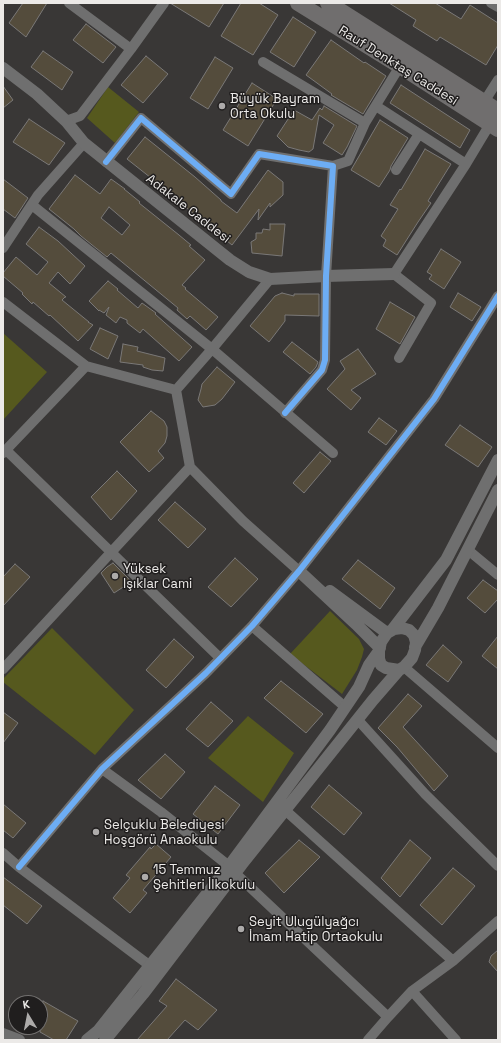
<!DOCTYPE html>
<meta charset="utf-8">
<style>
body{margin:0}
#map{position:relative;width:501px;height:1043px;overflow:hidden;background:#393736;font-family:"Space Grotesk",sans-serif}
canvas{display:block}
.frame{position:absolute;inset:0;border:4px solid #eceae8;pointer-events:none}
.north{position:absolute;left:8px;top:995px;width:40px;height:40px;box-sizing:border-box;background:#201e1e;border:1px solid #72706f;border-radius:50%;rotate:350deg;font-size:11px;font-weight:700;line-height:16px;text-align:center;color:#eceae8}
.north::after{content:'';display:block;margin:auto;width:14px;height:18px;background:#adabaa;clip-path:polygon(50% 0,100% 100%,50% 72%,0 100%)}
</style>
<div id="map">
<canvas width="501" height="1043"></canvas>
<div class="frame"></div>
<div class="north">K</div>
</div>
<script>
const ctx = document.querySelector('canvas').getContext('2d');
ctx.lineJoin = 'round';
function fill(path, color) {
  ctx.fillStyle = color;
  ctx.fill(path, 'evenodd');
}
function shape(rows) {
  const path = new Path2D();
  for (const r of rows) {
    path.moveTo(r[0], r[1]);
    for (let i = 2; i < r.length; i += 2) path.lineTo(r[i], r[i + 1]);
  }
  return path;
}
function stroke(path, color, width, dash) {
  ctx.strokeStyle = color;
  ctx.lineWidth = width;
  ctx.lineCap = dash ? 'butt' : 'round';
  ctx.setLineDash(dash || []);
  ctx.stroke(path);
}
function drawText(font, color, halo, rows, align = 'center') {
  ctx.font = font + ' "Space Grotesk",sans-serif';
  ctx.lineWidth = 3;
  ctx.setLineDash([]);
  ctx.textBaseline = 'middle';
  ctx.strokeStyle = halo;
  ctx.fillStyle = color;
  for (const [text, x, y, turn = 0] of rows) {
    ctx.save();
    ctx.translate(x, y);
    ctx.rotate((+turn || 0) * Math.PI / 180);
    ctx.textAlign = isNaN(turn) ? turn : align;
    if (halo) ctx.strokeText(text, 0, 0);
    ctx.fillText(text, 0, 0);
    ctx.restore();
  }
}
const green = shape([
 [108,87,139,112,115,143,87,118],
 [3,333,47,372,3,420],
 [330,611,359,639,364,649,362,657,357,670,342,694,290,654],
 [52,628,134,710,95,755,3,682,3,679],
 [248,716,294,753,263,802,208,758]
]);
const building = shape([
 [23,3,47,3,26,37,9,23,23,3],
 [170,3,224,3,209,27,170,3],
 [241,3,259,3,278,15,253,55,221,36,241,3],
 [389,3,435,3,461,19,470,5,498,23,498,45,486,65,440,37,437,41,413,26,416,20,389,3],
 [293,17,316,32,294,67,270,52,293,17],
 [86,24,116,47,103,63,73,40,86,24],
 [331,40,364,63,365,62,386,76,363,114,331,95,332,94,306,75,331,40],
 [43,51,73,72,62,90,31,67,43,51],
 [146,56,168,74,143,103,121,85,146,56],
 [215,57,233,68,208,109,190,98,215,57],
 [252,83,277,99,248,146,223,130,252,83],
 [401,85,470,130,460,148,390,103,401,85],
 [3,86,13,100,3,108,3,86],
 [324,106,357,126,347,147,342,155,323,143,334,125,319,115,313,149,309,152,299,150,288,147,277,136,294,110,312,120,320,108,322,110,324,106],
 [29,119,65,143,49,165,13,142,29,119],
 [380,120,408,138,391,166,390,170,379,187,351,170,380,120],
 [145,137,195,177,221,200,221,201,237,213,268,170,283,182,283,195,270,207,270,203,258,220,259,209,232,245,183,205,184,204,127,159,145,137],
 [425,149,451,164,428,201,431,203,418,222,397,255,383,246,386,240,381,236,398,209,390,205,400,189,401,190,425,149],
 [75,175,100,194,111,179,125,189,124,189,140,202,139,203,179,235,191,245,189,246,205,260,182,285,186,288,185,289,218,317,206,330,190,316,187,319,177,310,178,308,111,253,107,257,81,236,74,229,49,209,75,175],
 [109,207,130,225,122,235,101,218,109,207],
 [3,179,28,198,15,218,3,209,3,179],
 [270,224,285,224,282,256,252,253,251,242,256,239,256,233,262,233,263,229,270,230,270,224],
 [39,227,58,241,85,266,70,284,58,272,49,283,66,297,65,297,62,300,89,322,88,322,93,325,78,341,50,315,49,316,33,302,32,304,22,294,23,293,3,276,3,273,16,257,37,275,48,262,26,244,39,227],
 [441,249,461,262,444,289,429,279,432,275,427,272,441,249],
 [108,281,118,289,117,290,138,308,142,303,156,313,155,314,192,347,179,361,143,329,140,333,127,323,127,320,120,317,116,323,106,315,109,307,104,313,99,310,99,311,89,301,108,281],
 [282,293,294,296,294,294,319,294,319,316,285,315,285,321,269,342,250,326,275,296,282,293],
 [458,293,481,307,472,321,450,307,458,293],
 [390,302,415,317,400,344,376,329,390,302],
 [100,328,118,336,108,359,90,349,100,328],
 [292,342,318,362,316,367,310,374,283,352,292,342],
 [123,344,138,347,137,351,165,358,163,371,152,370,143,367,143,365,120,362,123,344],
 [358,349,376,374,351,390,361,398,351,410,327,389,345,369,340,361,358,349],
 [217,367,235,382,222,399,215,405,203,407,198,400,201,389,202,384,217,367],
 [151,411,164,421,167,427,167,436,165,443,158,451,164,458,149,472,120,442,151,411],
 [379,418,397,431,386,445,368,432,379,418],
 [460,425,492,447,478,467,445,445,460,425],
 [320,452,331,461,304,493,293,483,320,452],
 [117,471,137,491,111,520,91,497,117,471],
 [175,502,206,529,188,548,158,520,175,502],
 [235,558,258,579,231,607,208,587,235,558],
 [358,560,395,588,380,609,342,579,358,560],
 [113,563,128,578,131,582,114,593,101,573,107,567,113,563],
 [15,564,30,577,3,606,3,577,15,564],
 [483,580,498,591,498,599,485,613,467,598,483,580],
 [498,636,498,669,482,656,498,636],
 [174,639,194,657,166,688,146,670,174,639],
 [443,645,462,662,448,682,426,665,443,645],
 [281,681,323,714,306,733,264,698,281,681],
 [408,694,422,706,403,727,448,776,434,791,397,747,378,728,408,694],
 [211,702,233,721,208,747,186,729,211,702],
 [3,712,18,723,3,743,3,712],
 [165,754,185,772,161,799,138,780,165,754],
 [329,785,362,813,344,835,311,807,329,785],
 [215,786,240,805,218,834,193,814,215,786],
 [3,804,26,823,13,838,3,830,3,804],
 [299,840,320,857,284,893,265,873,299,840],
 [410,840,431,858,400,897,381,878,410,840],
 [156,844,171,857,143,890,147,893,130,913,113,898,130,878,126,875,150,847,151,849,156,844],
 [453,868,475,886,442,925,420,905,453,868],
 [3,877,42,906,27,924,3,905,3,877],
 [498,950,498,972,489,962,491,956,498,950],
 [176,979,217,1010,198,1030,185,1020,167,1040,137,1040,167,1006,159,1001,176,979],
 [43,1001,78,1021,66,1040,54,1040,40,1032,40,1006,43,1001]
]);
const minor = shape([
 [491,3,498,7],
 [131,49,164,3],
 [263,62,365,123],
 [484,102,498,80],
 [376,106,466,164],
 [66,121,80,116,131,49,69,3],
 [106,162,141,118,231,194,259,154,333,166,326,276,325,360,322,370,285,413],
 [333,166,348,161,365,123,400,66],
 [396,170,419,134],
 [32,205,212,349,333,453],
 [3,248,38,195,84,143],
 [270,279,212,349,176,390,190,467,243,521,299,571],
 [3,302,86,366,176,390],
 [399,358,431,303,394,274,466,164,490,124],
 [6,450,220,658],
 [3,453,86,366],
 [468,550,498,575],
 [252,626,345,707],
 [404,667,498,748],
 [3,669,190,467],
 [358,720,425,794,498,866],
 [102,769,161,812,229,866],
 [285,810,453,961],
 [3,853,19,867,149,965],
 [19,867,102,769,206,673,252,626,299,571,434,399,498,296],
 [235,873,388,1017,368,1040],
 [412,991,456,1040],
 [388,1017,412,991,453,961,498,921]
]);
const tertiary = shape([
 [3,68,37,94,66,121,84,143,230,260,249,272,270,279,326,276,394,274],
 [299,571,356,624,380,648],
 [330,591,387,633],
 [402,628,409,630,414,635,416,642,415,650,412,658,404,667,399,670,386,668,381,665,379,659,379,651,381,642,387,633,394,629,402,628],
 [393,629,446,560,498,460],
 [415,647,438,608,498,490],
 [3,1034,19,1040],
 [87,1040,98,1031,229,866,330,730,359,687,369,665,379,651],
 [105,1040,143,994,242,864,373,700,399,670]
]);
const primary = shape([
 [298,3,400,66,498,129],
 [328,3,498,111]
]);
const cycleway = shape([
 [106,162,141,118,231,194,259,154,333,166,326,276,325,360,322,370,285,413],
 [19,867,102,769,206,673,252,626,299,571,434,399,498,296]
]);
const markers = [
 [222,106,4,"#adabaa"],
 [115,576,4,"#adabaa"],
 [96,832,4,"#adabaa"],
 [145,877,4,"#adabaa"],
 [241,929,4,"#adabaa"]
];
const streetNames = [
 ["Rauf Denktaş Caddesi",398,66,32],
 ["Adakale Caddesi",188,209,38]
];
const poiNames = [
 ["Büyük Bayram",230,99],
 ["Orta Okulu",230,114],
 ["Yüksek",123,569],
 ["Işıklar Cami",123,584],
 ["Selçuklu Belediyesi",104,825],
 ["Hoşgörü Anaokulu",104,840],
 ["15 Temmuz",153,870],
 ["Şehitleri İlkokulu",153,885],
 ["Seyit Ulugülyağcı",249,922],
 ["İmam Hatip Ortaokulu",249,937]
];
fill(green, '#56591e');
fill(building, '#544c3c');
stroke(building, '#7a7877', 1);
stroke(minor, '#6f6f6f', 10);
stroke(tertiary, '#6f6f6f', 12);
stroke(primary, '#706e6e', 16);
stroke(cycleway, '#6dadf4', 6);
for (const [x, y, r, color] of markers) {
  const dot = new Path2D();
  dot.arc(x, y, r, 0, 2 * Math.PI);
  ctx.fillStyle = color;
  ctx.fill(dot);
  stroke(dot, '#201e1e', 1.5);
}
drawText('13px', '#eceae8', '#201e1e', streetNames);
drawText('13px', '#eceae8', '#201e1e', poiNames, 'left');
</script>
